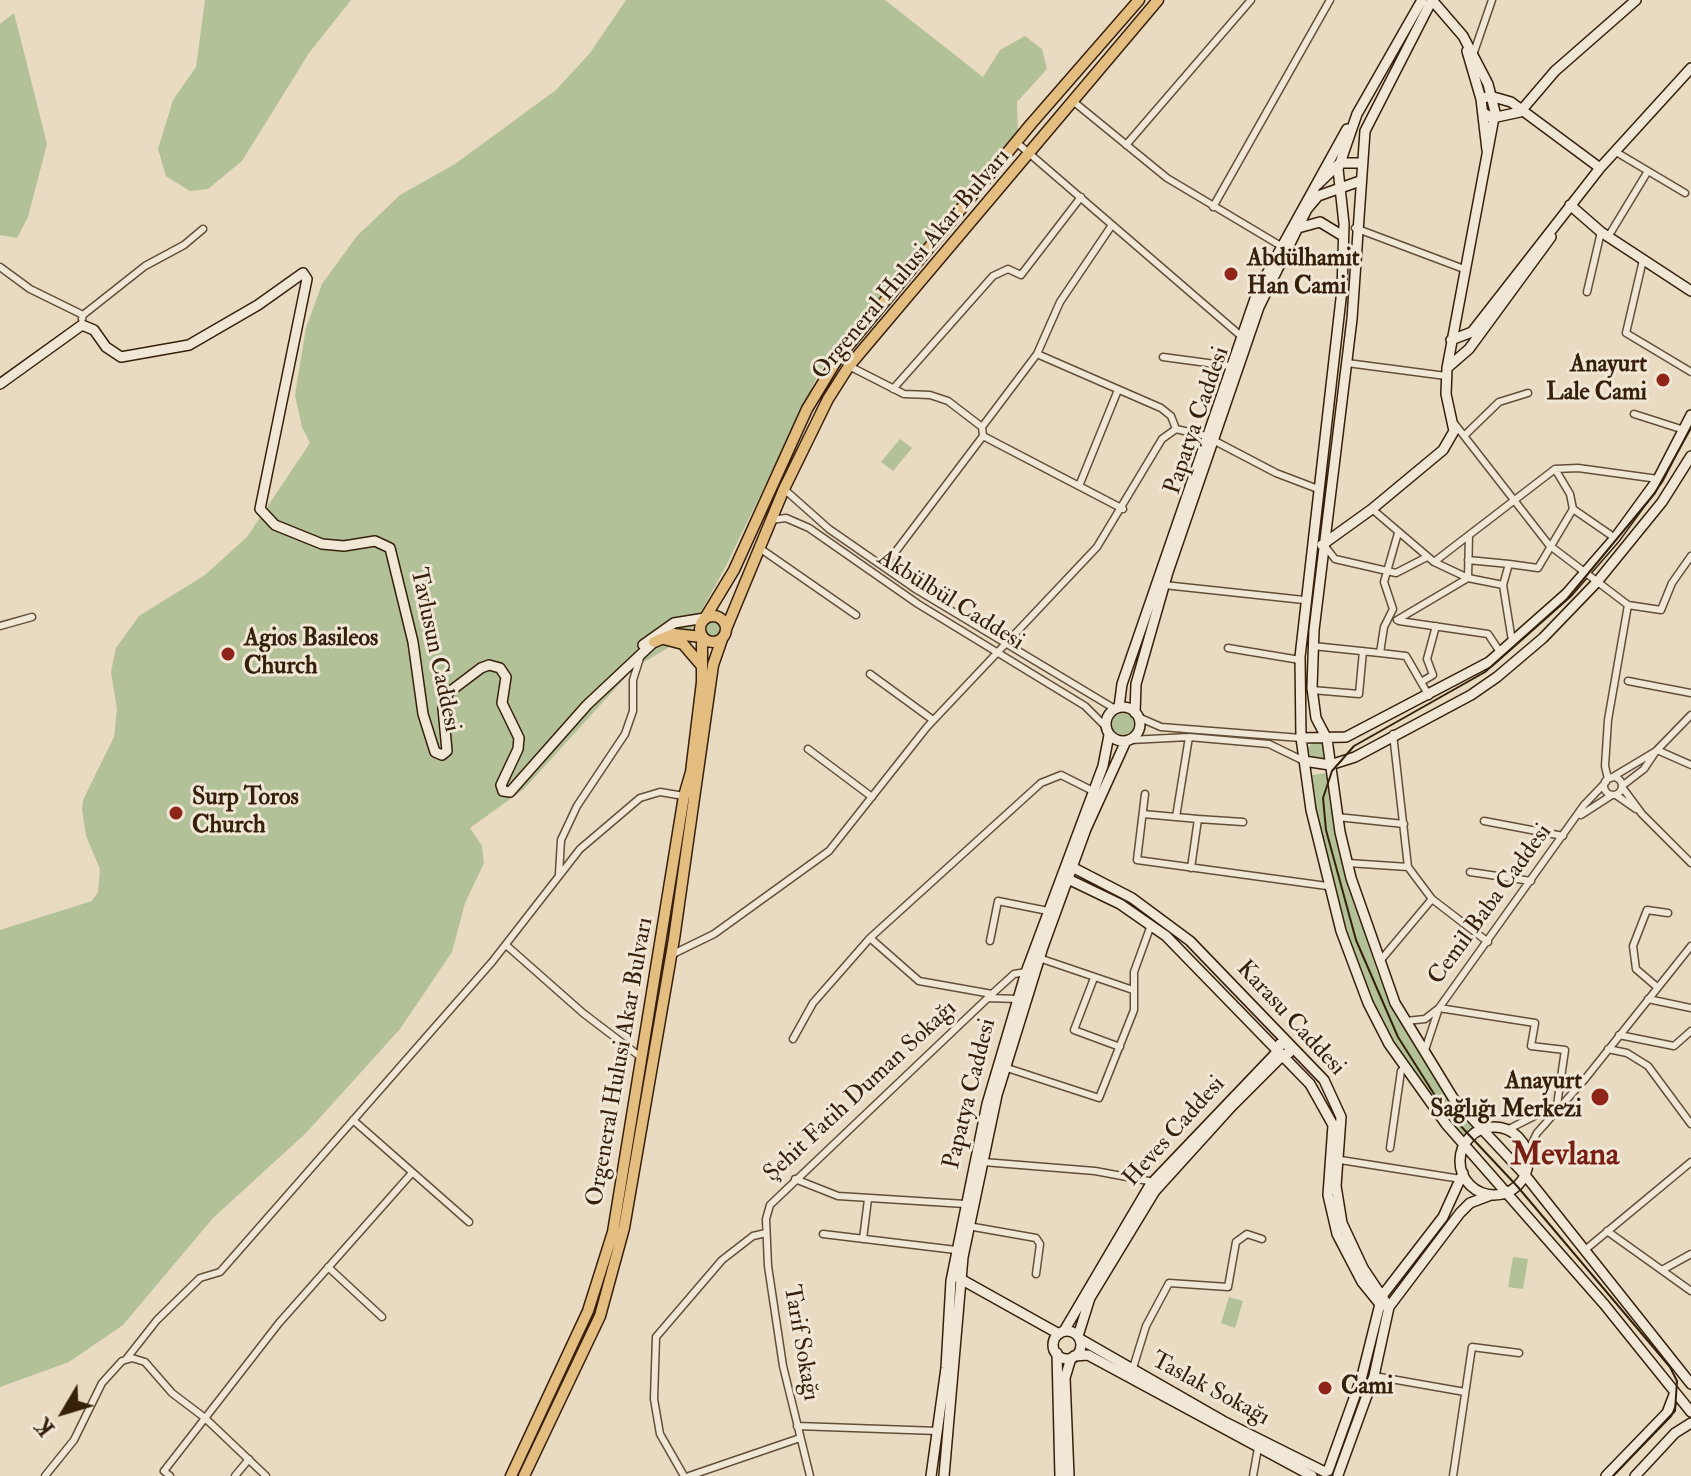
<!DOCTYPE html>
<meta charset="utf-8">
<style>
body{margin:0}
#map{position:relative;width:1691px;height:1476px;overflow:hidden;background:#e9dac2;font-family:"IM FELL Double Pica",serif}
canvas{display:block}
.north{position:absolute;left:24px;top:1372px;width:80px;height:80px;-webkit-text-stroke:6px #f1e7d7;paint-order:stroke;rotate:232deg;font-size:22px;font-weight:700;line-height:32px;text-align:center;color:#362009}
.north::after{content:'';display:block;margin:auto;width:28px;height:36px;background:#362009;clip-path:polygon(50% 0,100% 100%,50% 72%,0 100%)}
</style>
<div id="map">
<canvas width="1691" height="1476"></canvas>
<div class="north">K</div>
</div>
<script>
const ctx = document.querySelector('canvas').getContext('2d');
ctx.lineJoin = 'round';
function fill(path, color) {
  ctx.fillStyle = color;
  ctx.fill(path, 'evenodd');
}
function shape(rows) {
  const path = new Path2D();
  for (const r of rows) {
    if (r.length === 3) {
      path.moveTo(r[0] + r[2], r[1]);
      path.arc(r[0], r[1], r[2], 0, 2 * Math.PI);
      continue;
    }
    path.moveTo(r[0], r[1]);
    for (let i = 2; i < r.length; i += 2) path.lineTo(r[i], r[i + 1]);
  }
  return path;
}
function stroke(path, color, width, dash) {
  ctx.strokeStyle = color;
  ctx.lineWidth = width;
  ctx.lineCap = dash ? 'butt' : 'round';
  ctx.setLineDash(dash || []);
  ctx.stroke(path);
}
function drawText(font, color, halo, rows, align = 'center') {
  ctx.font = font + ' "IM FELL Double Pica",serif';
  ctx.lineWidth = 6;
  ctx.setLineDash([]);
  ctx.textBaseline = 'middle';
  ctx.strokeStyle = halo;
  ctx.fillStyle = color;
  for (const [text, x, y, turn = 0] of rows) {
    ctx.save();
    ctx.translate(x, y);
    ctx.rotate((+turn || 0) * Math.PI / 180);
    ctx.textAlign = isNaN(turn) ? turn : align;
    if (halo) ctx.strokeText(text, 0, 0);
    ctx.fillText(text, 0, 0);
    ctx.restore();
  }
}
const green = shape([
 [205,0,351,0,309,53,242,161,208,189,190,191,166,176,158,149,173,100,196,67],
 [626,0,885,0,983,77,1000,50,1025,36,1042,49,1047,69,1017,102,1018,135,821,369,726,566,681,648,673,645,634,668,524,789,470,828,482,846,484,863,465,903,452,952,400,1029,306,1133,213,1218,123,1325,69,1362,0,1387,0,930,92,901,98,892,100,869,86,836,82,809,83,800,114,737,117,709,111,672,116,648,139,616,205,575,247,537,310,443,302,427,295,395,306,328,322,284,357,236,400,195,455,164,556,90,590,53],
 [14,13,47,144,28,217,17,238,0,235,0,24],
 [900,439,912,448,893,471,881,462],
 [712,629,11],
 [1123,724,11],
 [1317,751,9],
 [1326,773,1342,862,1377,972,1391,1002,1475,1127,1462,1138,1390,1037,1375,1010,1349,945,1305,776],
 [1513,1257,1528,1259,1523,1289,1508,1287],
 [1229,1297,1243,1301,1235,1328,1221,1323]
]);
const street = shape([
 [1473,55,1492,0],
 [1074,102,1167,178,1281,246],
 [1016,142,1241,336],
 [1126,145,1251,0],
 [1616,152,1685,193],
 [1213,207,1330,0],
 [1355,228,1464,269],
 [1608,237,1648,171],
 [1643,260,1626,333,1691,372],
 [0,267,30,289,83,315,82,319],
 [1587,292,1601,232],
 [83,315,145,266,184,245,203,229],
 [1037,354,1060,302,1112,225],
 [1163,357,1230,366],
 [1347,363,1446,376],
 [849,366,904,394,930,395,948,401,982,427],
 [893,389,993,276,1008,269,1021,275,1081,197],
 [1634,414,1684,430],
 [1454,423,1549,545,1628,605],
 [1465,435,1499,402,1528,393],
 [983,436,982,427,1037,354,1161,408,1171,416,1176,429],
 [1213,440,1276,473,1318,489],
 [1555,469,1578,468,1658,479],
 [1079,486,1118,390],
 [784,489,829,529,917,590,1115,709],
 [1372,509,1434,562,1468,578,1503,585],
 [770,520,786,518,809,528,918,604,1085,706,1106,727],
 [1324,545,1335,559,1396,573,1427,557],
 [758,547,856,615],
 [1468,560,1509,564],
 [1434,562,1555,469,1570,494,1573,509],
 [884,567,983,436,1123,509],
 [1164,585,1304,600],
 [1397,620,1468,578,1469,535],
 [1399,621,1488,634,1500,652],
 [0,626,32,617],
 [1512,641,1503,585,1509,564,1538,568,1573,509,1615,538],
 [1313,646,1380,653,1384,627,1393,609,1384,582,1398,533],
 [1228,648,1300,660],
 [1380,653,1406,656,1429,696],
 [870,674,933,720],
 [1628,681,1691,693],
 [1421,682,1433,675,1427,659,1436,626],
 [1312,690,1359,694,1363,651],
 [1138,717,1161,727,1301,738],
 [1393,734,1408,867,1432,899,1488,942],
 [1130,740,1189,737,1269,744,1304,761],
 [808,749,872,797],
 [1657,750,1691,765],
 [1613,786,9],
 [1611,778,1656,751,1691,715],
 [1608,779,1605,766,1608,720,1628,605,1661,610,1672,583,1691,556],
 [1622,786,1644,769,1656,751],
 [1622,787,1642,814,1691,863],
 [1145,794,1137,860,1327,886],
 [1616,795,1636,809],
 [1143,814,1198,819],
 [1581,815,1612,795],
 [1176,817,1189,737],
 [1337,817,1404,824],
 [1484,821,1563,836],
 [1348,863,1408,867],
 [1191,868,1198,819,1243,822],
 [1470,872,1531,881],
 [559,874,561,840,577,806,625,734,633,711,633,680,640,658],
 [870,938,919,981,992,994],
 [990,941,998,901,1048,911],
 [506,945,583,1013,642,1058],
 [671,955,714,934,829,851,927,727,1097,547,1162,439,1176,429,1206,436],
 [1039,958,1133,990],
 [1380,961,1432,899],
 [1094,978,1074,1030,1120,1047],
 [1657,987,1636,969,1633,946,1647,910,1668,913],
 [989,998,1017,999],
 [1648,999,1691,1008],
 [1439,1008,1535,1023,1531,1046,1565,1050,1557,1105],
 [1406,1021,1425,1019,1439,1008,1584,805,1606,782],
 [1619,1035,1674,1046,1691,1031],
 [793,1039,813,1003,870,938,1041,783,1061,775,1093,791],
 [1608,1049,1627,1053,1648,1066,1691,1124],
 [1425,1050,1439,1008],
 [1004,1067,1099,1098,1134,1010,1134,972,1151,925],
 [353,1120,469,1222],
 [1507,1130,1558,1104],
 [1390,1148,1401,1071,1405,1067],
 [1527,1153,1537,1133,1585,1079,1691,946],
 [1334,1159,1461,1179],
 [983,1162,1095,1171,1154,1182],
 [795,1179,838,1196,965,1204],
 [968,1226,1036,1238,1040,1244,1036,1274],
 [1607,1231,1691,1291],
 [823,1234,956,1250],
 [863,1239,868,1199],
 [1585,1250,1691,1162],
 [328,1267,382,1317],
 [1662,1270,1691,1254],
 [127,1358,157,1320,200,1278,220,1272,492,962,580,849,640,798,660,792,684,796],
 [1132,1371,1146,1326,1169,1283,1228,1287,1236,1242,1247,1234,1262,1239],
 [1374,1376,1465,1392],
 [797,1426,938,1431],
 [45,1476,74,1440,102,1383,122,1361,132,1358,145,1362,172,1393,205,1418,266,1476],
 [170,1476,164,1471,279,1323,411,1174],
 [235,1476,249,1459],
 [684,1476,660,1434,654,1399,656,1337,722,1260,753,1236,766,1233],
 [689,1476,800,1438],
 [810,1476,783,1366,768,1266,766,1219,770,1205,992,994,1014,974,1026,972],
 [1253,1476,1258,1448],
 [1453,1476,1472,1347,1519,1353]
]);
const secondary = shape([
 [1422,0,1357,114,1338,169,1344,224,1342,290,1300,657,1301,738,1311,810,1341,931,1368,1003,1389,1044,1446,1124,1604,1304,1691,1412],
 [1432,0,1365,131,1352,319,1314,630,1312,688,1316,718,1327,739,1340,832,1351,878,1395,1003,1453,1098,1525,1175,1691,1384],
 [1467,51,1481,99,1487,150],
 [1481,99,1490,96,1511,102,1600,168],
 [1484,113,1492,118,1520,112,1555,71,1636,0],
 [1317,185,1340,163,1360,163],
 [1570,205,1601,232,1691,291],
 [1298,228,1320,222,1343,236],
 [1451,340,1472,332,1600,168,1691,68],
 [1447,368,1469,349,1551,237],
 [0,384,82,325,94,330,106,347,121,357,189,345,258,305,303,273,307,279,260,509,275,525,322,544,344,546,375,541,390,548,413,642,423,714,435,752,442,755,447,751,443,708,448,693,481,668,489,665,500,668,506,677,502,703,519,738,518,749,501,785,503,791,510,792,587,705,654,642],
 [1322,545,1372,509,1443,450,1454,431,1446,394,1447,368,1495,112,1488,84,1463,36,1432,0],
 [643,645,674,623,705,618],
 [1123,724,17],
 [1119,707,1122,684,1258,290,1347,129],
 [1135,713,1136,684,1168,572,1259,307,1307,209,1318,196,1360,181],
 [1301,738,1346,737,1489,662,1567,593,1615,538,1658,479,1691,415],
 [1304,761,1330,765,1355,757,1471,695,1497,677,1543,638,1597,582,1662,502,1691,456],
 [1072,867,1132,898,1190,941,1324,1080,1341,1117,1336,1186,1342,1223,1363,1268,1389,1307],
 [1068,879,1120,904,1166,936,1310,1084,1333,1125,1328,1195,1337,1234,1362,1282,1379,1303,1389,1307],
 [1494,1161,34],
 [957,1277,1059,1334],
 [1064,1331,1150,1185,1278,1051,1280,1044,1289,1044,1289,1053,1283,1055,1232,1106,1155,1191,1090,1298,1078,1336],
 [1067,1345,14],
 [1080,1339,1223,1421,1325,1472],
 [1057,1353,1060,1476],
 [1074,1356,1088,1355,1312,1476],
 [1328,1471,1362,1376,1382,1296,1443,1217,1463,1173],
 [1338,1475,1374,1376,1389,1307,1460,1213,1470,1203,1491,1195],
 [931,1476,946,1368,951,1281,987,1104,1026,972,1103,766,1109,735],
 [944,1476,963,1257,997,1095,1043,947,1086,829,1126,741],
 [1069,1476,1065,1378,1071,1358],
 [1606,1476,1667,1413,1675,1392],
 [1635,1476,1675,1433,1691,1423]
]);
const primary = shape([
 [713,629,13],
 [705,618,734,570,807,409,838,358,1031,124,1139,0],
 [726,629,784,489,828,399,849,366,1158,0],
 [664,639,683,644,701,665],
 [511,1476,588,1311,613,1232,684,796,691,772,702,682,702,637,674,634,654,642],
 [524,1476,600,1316,624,1228,674,939,713,665,722,639]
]);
const tram = shape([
 [1613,1476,1675,1411,1677,1381,1670,1367,1517,1186,1441,1105,1398,1037,1356,940,1326,830,1323,798,1332,771,1354,746,1485,672,1567,599,1655,493,1691,428]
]);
const markers = [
 [1231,274,8,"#8f2418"],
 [1663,380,8,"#8f2418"],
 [228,654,8,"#8f2418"],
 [176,813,8,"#8f2418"],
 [1600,1097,10,"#8f2418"],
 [1325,1388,8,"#8f2418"]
];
const poiNames = [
 ["Abdülhamit",1247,260],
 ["Han Cami",1247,288],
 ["Anayurt",1647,366,"right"],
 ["Lale Cami",1647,394,"right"],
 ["Agios Basileos",244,640],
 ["Church",244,668],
 ["Surp Toros",192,799],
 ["Church",192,827],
 ["Anayurt",1582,1083,"right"],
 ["Sağlığı Merkezi",1582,1111,"right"],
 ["Cami",1341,1388]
];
const streetNames = [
 ["Orgeneral Hulusi Akar Bulvarı",912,265,-50],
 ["Papatya Caddesi",1198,421,-71],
 ["Akbülbül Caddesi",950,601,32],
 ["Tavlusun Caddesi",434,650,78],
 ["Cemil Baba Caddesi",1491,905,-54],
 ["Karasu Caddesi",1290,1019,47],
 ["Orgeneral Hulusi Akar Bulvarı",621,1062,-80],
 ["Şehit Fatih Duman Sokağı",861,1092,-43],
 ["Papatya Caddesi",971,1094,-76],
 ["Heves Caddesi",1175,1132,-48],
 ["Tarif Sokağı",800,1343,80],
 ["Taslak Sokağı",1210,1390,28]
];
const districtNames = [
 ["Mevlana",1565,1157]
];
fill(green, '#b2c197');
stroke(street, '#634e37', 9);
stroke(secondary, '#362009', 12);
stroke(primary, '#362009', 13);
stroke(street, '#f1e7d7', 6);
stroke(secondary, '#f1e7d7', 9);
stroke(primary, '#e4bd81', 10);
stroke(tram, '#362009', 2);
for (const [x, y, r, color] of markers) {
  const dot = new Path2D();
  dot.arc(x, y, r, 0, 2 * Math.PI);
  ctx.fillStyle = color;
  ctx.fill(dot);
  stroke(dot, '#f1e7d7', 3);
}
drawText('bold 24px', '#362009', '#f1e7d7', poiNames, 'left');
drawText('24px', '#362009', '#f1e7d7', streetNames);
drawText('bold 32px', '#7a1f14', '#f1e7d7', districtNames);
</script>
